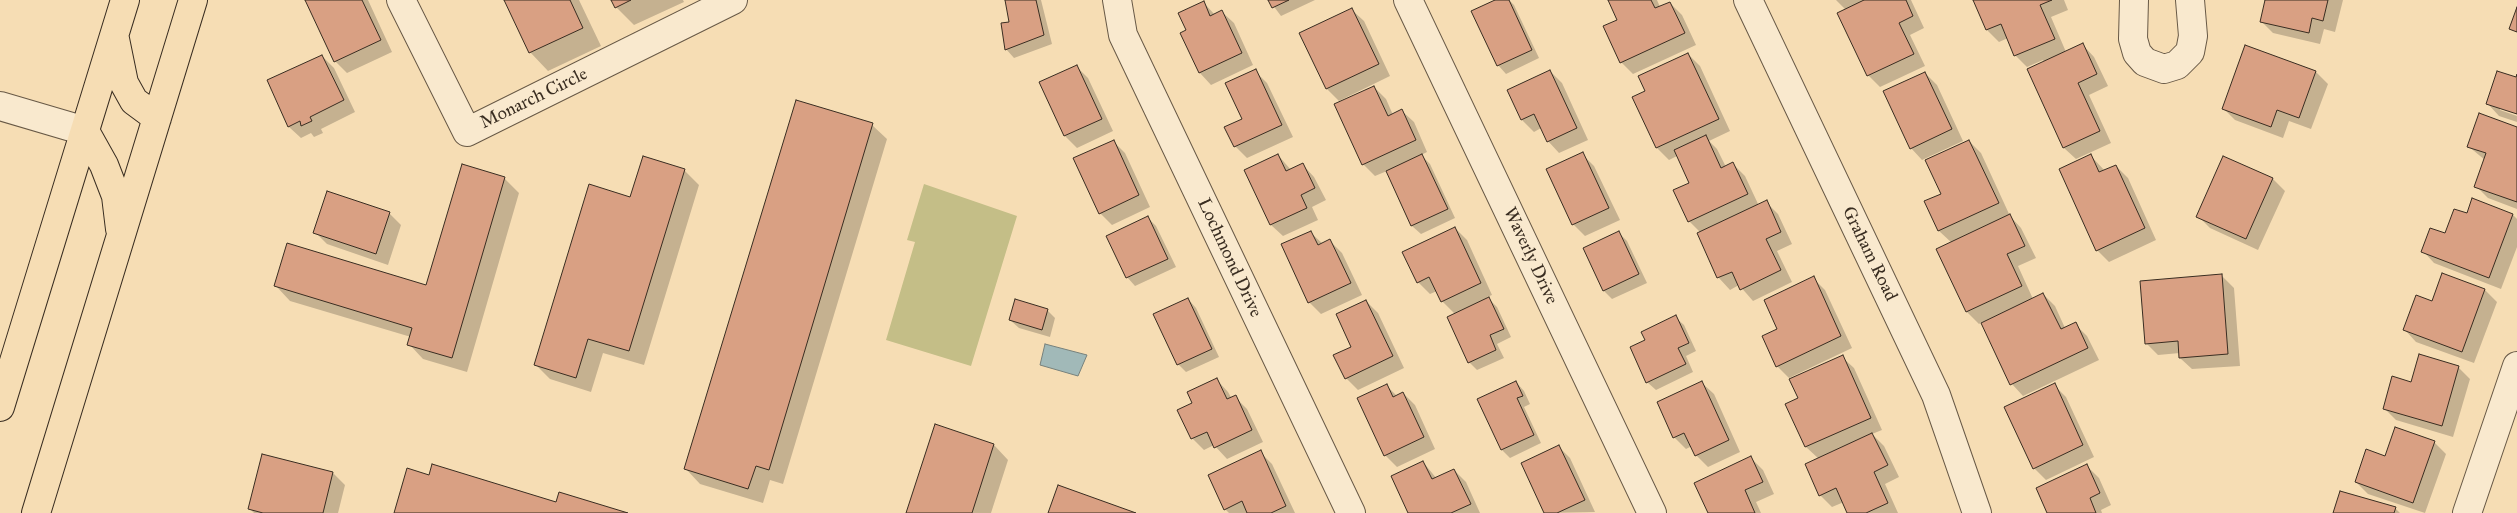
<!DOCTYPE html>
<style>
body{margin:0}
canvas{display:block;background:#f6ddb4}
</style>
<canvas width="2517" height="513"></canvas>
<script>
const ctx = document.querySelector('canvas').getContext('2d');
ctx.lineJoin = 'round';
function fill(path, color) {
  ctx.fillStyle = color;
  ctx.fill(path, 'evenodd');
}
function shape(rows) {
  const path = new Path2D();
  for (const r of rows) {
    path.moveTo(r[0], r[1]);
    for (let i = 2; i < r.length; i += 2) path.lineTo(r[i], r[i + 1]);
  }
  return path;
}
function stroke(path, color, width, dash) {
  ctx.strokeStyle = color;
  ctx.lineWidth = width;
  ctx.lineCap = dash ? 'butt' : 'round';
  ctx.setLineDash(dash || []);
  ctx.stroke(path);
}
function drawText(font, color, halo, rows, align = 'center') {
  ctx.font = font + ' "IM FELL Great Primer",serif';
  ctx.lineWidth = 4;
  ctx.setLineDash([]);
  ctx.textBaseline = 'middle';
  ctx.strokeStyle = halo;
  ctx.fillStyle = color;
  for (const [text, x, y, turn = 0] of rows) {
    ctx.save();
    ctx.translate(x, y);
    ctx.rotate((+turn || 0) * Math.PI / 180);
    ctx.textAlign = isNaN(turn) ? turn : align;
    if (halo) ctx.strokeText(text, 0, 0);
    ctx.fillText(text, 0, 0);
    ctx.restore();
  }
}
const green = shape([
 [924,184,1017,216,971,366,886,340,915,242,907,240]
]);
const water = shape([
 [1045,344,1087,355,1078,376,1040,365,1045,344]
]);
const shadow = shape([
 [306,0,368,0,392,52,347,73,335,61],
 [506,0,579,0,601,46,548,71,530,52],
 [613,0,683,0,684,2,634,25,616,7],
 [1006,0,1041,0,1052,44,1014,58,1006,49,1010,23],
 [1269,0,1315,0,1281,16],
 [1498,0,1509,0,1514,5,1539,58,1506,74,1498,65],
 [1611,0,1657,0,1660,7,1670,3,1682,15,1696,45,1633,74,1621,62,1619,20],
 [1836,0,1911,0,1924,28,1910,35,1925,66,1880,87,1868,75,1839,14,1846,10],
 [1974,0,2064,0,2068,10,2051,17,2066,52,2083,45,2094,57,2108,86,2089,95,2111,143,2076,159,2064,148,2028,70,2044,62,2043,60,2027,67,2015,55,2008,38,1999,42,1987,30],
 [2266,0,2343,0,2335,32,2324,29,2320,44,2273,33,2261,21],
 [1204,3,1215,15,1222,12,1234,23,1253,65,1211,85,1200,73,1181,34,1188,31],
 [1352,10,1364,21,1390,76,1339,101,1327,89,1301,34],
 [1688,54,1700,66,1730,131,1709,141,1717,149,1726,167,1733,164,1745,176,1759,206,1766,202,1778,214,1792,244,1777,251,1792,282,1753,301,1739,285,1730,290,1719,278,1698,233,1700,232,1689,221,1690,183,1677,156,1669,160,1657,148,1634,98,1647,91],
 [322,56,334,68,355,112,321,129,323,133,314,137,311,133,301,138,289,127,268,81],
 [1076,66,1088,78,1113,131,1077,148,1065,136],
 [1255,71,1267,83,1293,137,1247,158,1235,146],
 [1550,71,1562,83,1588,140,1559,153,1548,141,1541,128,1534,132,1522,120,1508,90],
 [2316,72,2328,84,2311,129,2289,121,2283,138,2235,120,2223,108],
 [1925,73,1937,85,1963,141,1922,160,1911,148],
 [2517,78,2517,113,2500,107,2500,110,2517,116,2517,122,2499,116,2488,104],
 [1374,87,1386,99,1393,115,1402,111,1414,122,1427,152,1421,155,1430,164,1455,218,1421,234,1412,226,1387,171,1375,176,1363,164],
 [872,125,887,139,783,484,770,480,763,503,700,484,686,469],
 [2517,129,2517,209,2488,198,2476,186,2485,160,2468,146],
 [1113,141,1125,153,1150,207,1112,225,1100,213],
 [1969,141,1981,153,2010,216,2021,228,2036,258,2018,266,2033,299,2043,294,2055,306,2065,328,2075,324,2087,336,2099,360,2023,396,2012,384,1982,322,1979,324,1967,312,1938,249,1952,243,1939,231,1926,202,1942,194],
 [1582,154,1594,166,1620,220,1585,236,1573,224],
 [1278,155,1291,170,1303,165,1314,177,1326,200,1312,207,1318,220,1283,236,1271,225,1246,170],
 [2091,156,2105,171,2116,166,2128,178,2156,240,2109,262,2097,250],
 [2223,157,2273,179,2285,191,2258,250,2210,228,2198,216],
 [684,170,699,185,644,365,603,353,591,392,550,379,535,364,631,198],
 [504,178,519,193,467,372,423,359,409,344,411,337,290,301,276,286,427,286],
 [2473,200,2513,215,2517,219,2517,247,2501,289,2434,263,2423,251,2467,215],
 [389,213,401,225,388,265,327,244,315,232],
 [1148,218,1156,226,1176,267,1135,286,1127,277],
 [1455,228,1467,240,1492,295,1487,297,1497,307,1511,337,1497,344,1504,358,1477,370,1469,362,1455,314,1442,301,1437,291,1430,294,1418,282],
 [1310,232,1323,244,1330,241,1342,253,1362,295,1321,314,1309,302],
 [1619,233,1627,241,1647,283,1612,299,1604,291,1585,249],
 [2442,274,2485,290,2497,302,2474,363,2416,342,2405,330,2432,302],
 [2222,276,2234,288,2240,366,2192,369,2180,358,2180,353,2158,355,2146,343],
 [1813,278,1825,290,1852,348,1789,378,1777,366],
 [1188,299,1196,308,1219,357,1186,372,1178,364],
 [1366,301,1378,313,1404,368,1358,390,1346,378],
 [1047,310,1055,318,1050,337,1019,328,1010,320],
 [1675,317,1684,325,1696,351,1686,356,1693,372,1656,390,1647,382,1646,340],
 [1842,357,1854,368,1882,430,1872,434,1884,446,1899,477,1885,484,1898,513,1849,513,1844,502,1832,507,1820,495,1806,465,1819,459,1806,447,1787,405,1800,399],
 [2458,367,2470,379,2453,437,2396,420,2384,408],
 [1217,380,1228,392,1232,399,1235,397,1247,409,1263,442,1227,459,1214,445,1204,450,1192,438,1194,404],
 [1516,382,1524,391,1530,404,1524,407,1541,443,1510,458,1502,450,1479,400],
 [1702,383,1714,394,1740,452,1708,467,1696,455,1692,446,1686,449,1674,437],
 [2054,385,2066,397,2094,457,2046,480,2034,468],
 [1387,386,1397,396,1403,393,1415,405,1435,449,1397,467,1385,455],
 [935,426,994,445,1008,460,991,513,907,513],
 [2434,442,2446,454,2425,513,2368,494,2356,482,2386,458],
 [1558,446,1570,458,1595,512,1546,513],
 [1260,452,1272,464,1295,513,1229,513,1225,509],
 [1751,458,1763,470,1774,494,1756,502,1761,513,1710,513],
 [1423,462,1437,479,1454,470,1466,482,1480,513,1410,513],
 [2087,466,2099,478,2111,505,2101,510,2102,513,2049,513],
 [333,473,345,485,338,513,254,513,250,509],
 [2395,508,2400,513,2335,513]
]);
const building = shape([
 [305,0,362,0,381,40,334,62,305,0],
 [504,0,570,0,583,28,529,53,504,0],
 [611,0,631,0,615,8,611,0],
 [1005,0,1036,0,1044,35,1005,50,1001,23,1009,22,1005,0],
 [1268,0,1289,0,1272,8,1268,0],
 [1495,0,1509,0,1532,50,1497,66,1471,11,1495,0],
 [1608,0,1651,0,1655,8,1670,2,1685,33,1620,63,1603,26,1617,20,1608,0],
 [1864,0,1906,0,1913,16,1899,23,1914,54,1867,76,1837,13,1864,0],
 [1973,0,2052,0,2040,5,2055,39,2014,56,2001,24,1986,30,1973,0],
 [2265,0,2328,0,2323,21,2312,18,2309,33,2260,22,2265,0],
 [1204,1,1210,16,1222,10,1242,53,1199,73,1180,33,1186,30,1178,13,1204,1],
 [2517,7,2517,32,2509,29,2517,7],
 [1352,8,1379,64,1326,89,1299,33,1352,8],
 [2083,43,2097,74,2078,83,2100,131,2063,148,2027,69,2083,43],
 [2245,45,2316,71,2299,118,2277,110,2271,127,2222,109,2245,45],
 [1688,53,1719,119,1656,148,1632,97,1645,91,1638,76,1688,53],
 [322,55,344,100,310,117,312,121,301,126,300,121,288,127,267,80,322,55],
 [1077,65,1102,119,1064,136,1039,82,1077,65],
 [1256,69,1282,125,1234,147,1224,127,1242,119,1225,83,1256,69],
 [1550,70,1577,128,1547,142,1534,114,1521,120,1507,90,1550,70],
 [2497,71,2516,77,2517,74,2517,114,2486,104,2497,71],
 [1925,72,1952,129,1910,149,1883,91,1925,72],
 [1374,86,1388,116,1402,109,1416,140,1362,165,1334,104,1374,86],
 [796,100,873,123,769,470,756,466,748,489,684,469,796,100],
 [2479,113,2517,127,2517,202,2474,187,2486,153,2467,147,2479,113],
 [1706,135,1721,168,1733,162,1748,194,1688,222,1673,190,1689,183,1674,150,1706,135],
 [1114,140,1139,195,1099,214,1073,158,1114,140],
 [1969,140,1999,203,1938,231,1924,201,1941,194,1925,160,1969,140],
 [1583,152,1609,208,1572,225,1546,169,1583,152],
 [1278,154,1286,171,1303,163,1315,188,1301,195,1307,208,1270,225,1244,170,1278,154],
 [1422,154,1448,209,1411,226,1386,171,1422,154],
 [2091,154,2099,172,2116,165,2145,228,2096,251,2059,169,2091,154],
 [643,156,685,169,629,351,588,339,576,378,534,365,589,184,630,197,643,156],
 [2223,156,2273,178,2246,239,2196,217,2223,156],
 [462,164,505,177,452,358,407,345,412,328,274,286,287,243,426,285,462,164],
 [327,191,390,212,376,254,313,233,327,191],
 [2472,198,2513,214,2489,278,2421,252,2430,228,2445,233,2454,209,2467,213,2472,198],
 [1767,200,1781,232,1766,239,1781,270,1740,290,1732,272,1717,278,1697,233,1767,200],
 [2010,214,2025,246,2007,254,2022,286,1966,312,1936,249,2010,214],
 [1148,216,1168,259,1126,278,1106,236,1148,216],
 [1455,227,1481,283,1441,302,1429,277,1417,283,1402,252,1455,227],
 [1311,231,1318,245,1330,239,1351,283,1308,303,1281,244,1311,231],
 [1619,231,1639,274,1603,291,1583,248,1619,231],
 [2442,273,2485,289,2462,352,2403,330,2416,295,2432,301,2442,273],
 [2222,274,2228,354,2179,358,2178,341,2145,344,2140,281,2222,274],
 [1814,276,1841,336,1776,367,1762,336,1777,329,1764,300,1814,276],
 [2043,293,2061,329,2076,322,2088,348,2010,385,1981,323,2043,293],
 [1489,297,1504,329,1490,335,1496,350,1468,363,1447,317,1489,297],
 [1188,298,1212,349,1177,365,1153,314,1188,298],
 [1015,299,1048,309,1042,330,1009,320,1015,299],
 [1366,300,1393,356,1345,379,1333,355,1351,347,1336,314,1366,300],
 [1676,315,1689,343,1678,348,1686,364,1646,383,1630,347,1645,340,1641,332,1676,315],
 [2419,354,2459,366,2442,426,2383,409,2392,376,2411,382,2419,354],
 [1843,355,1871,418,1805,447,1785,404,1798,398,1789,379,1843,355],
 [1217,378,1227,399,1236,395,1252,430,1214,448,1207,432,1191,439,1177,410,1192,403,1187,392,1217,378],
 [1516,381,1523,396,1517,398,1534,435,1501,450,1477,399,1516,381],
 [1702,381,1729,440,1695,456,1684,433,1673,438,1657,402,1702,381],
 [2055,383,2083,445,2033,469,2004,407,2055,383],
 [1387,384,1393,397,1403,392,1424,437,1384,456,1357,398,1387,384],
 [935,424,994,444,972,513,906,513,935,424],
 [2395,427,2435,441,2413,503,2355,482,2366,449,2385,456,2395,427],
 [1872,433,1888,465,1874,472,1888,503,1866,513,1847,513,1836,488,1819,496,1805,464,1872,433],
 [1559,445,1585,500,1557,513,1544,513,1521,463,1559,445],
 [1261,450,1286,506,1271,513,1247,513,1242,501,1224,510,1208,475,1261,450],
 [262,454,333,472,323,513,263,513,248,509,262,454],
 [1751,456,1763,482,1745,490,1755,513,1708,513,1694,483,1751,456],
 [1423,461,1432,479,1454,469,1471,504,1451,513,1408,513,1391,476,1423,461],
 [432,464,556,502,559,492,628,513,394,513,407,468,429,475,432,464],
 [2087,464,2100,493,2090,498,2096,513,2047,513,2036,488,2087,464],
 [1058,485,1136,513,1048,513,1058,485],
 [2340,491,2396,507,2394,513,2333,513,2340,491]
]);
const minor = shape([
 [401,0,467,132,733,0],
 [1117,0,1123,35,1351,513],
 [1408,0,1652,513],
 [1748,0,1936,395,1977,513],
 [2134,0,2133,39,2137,53,2145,62,2164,69,2177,65,2190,52,2193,36,2190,0],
 [0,106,85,131],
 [2467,513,2517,366]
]);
const major = shape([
 [115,39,124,83,134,101,157,118],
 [85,131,104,165,116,196,120,229],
 [0,407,125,0],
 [36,513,193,0]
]);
const streetNames = [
 ["Monarch Circle",534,99,-26],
 ["Graham Road",1869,254,64],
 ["Waverly Drive",1530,256,65],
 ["Lochmond Drive",1229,258,65]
];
fill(green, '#c4be87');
fill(water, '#a1b9b8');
stroke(water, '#77817c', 1);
fill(shadow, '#0003');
fill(building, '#d9a083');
stroke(building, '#392d21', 1);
stroke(minor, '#685946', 30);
stroke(major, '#392d21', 30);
stroke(minor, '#f9e9ce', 28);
stroke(major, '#f6ddb4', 28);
drawText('18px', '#392d21', '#f9e9ce', streetNames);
</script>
